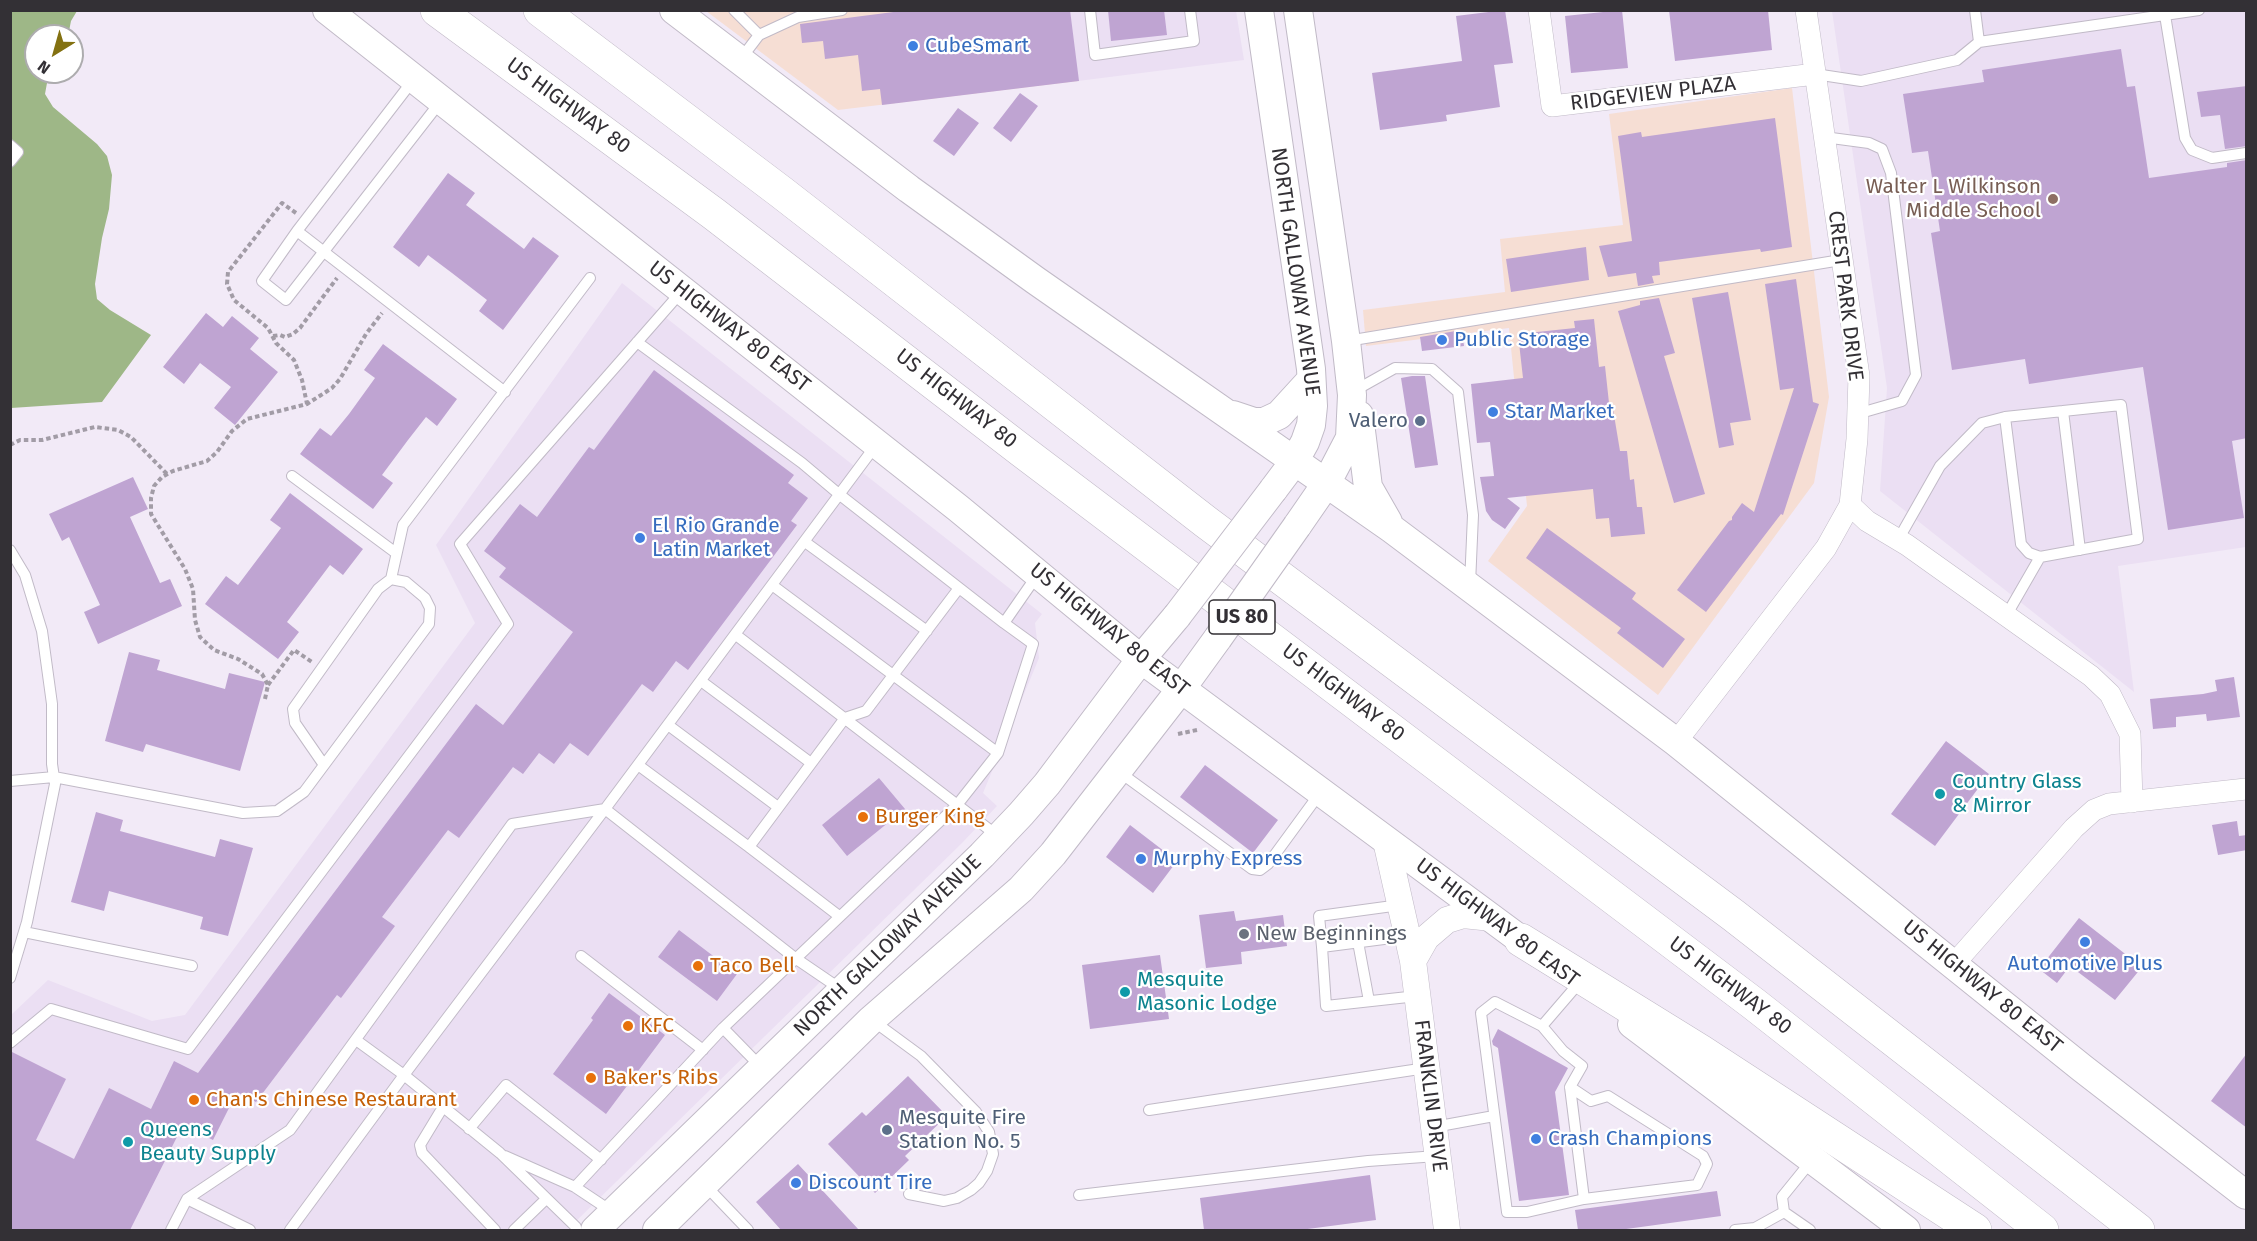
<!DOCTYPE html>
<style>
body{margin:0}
#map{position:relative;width:2257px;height:1241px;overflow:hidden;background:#f2eaf7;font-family:"Fira Sans",sans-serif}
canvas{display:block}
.frame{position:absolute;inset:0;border:12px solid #333035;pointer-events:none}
.north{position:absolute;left:24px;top:24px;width:60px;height:60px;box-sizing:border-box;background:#fff;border:2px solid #adacae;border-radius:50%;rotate:217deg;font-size:16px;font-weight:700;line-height:24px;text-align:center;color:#333035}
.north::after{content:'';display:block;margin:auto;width:21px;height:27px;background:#837111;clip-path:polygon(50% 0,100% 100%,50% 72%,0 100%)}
</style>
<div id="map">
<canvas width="2257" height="1241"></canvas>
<div class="frame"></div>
<div class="north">N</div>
</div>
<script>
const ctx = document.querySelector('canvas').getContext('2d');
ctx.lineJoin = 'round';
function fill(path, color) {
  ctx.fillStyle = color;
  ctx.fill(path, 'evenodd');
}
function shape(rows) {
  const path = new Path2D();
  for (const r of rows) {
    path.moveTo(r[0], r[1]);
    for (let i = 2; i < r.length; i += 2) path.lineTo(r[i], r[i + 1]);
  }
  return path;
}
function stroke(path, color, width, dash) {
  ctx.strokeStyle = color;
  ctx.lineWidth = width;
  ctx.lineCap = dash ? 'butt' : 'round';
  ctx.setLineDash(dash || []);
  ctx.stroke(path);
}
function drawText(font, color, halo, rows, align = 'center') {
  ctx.font = font + ' "Fira Sans",sans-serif';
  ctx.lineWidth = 4.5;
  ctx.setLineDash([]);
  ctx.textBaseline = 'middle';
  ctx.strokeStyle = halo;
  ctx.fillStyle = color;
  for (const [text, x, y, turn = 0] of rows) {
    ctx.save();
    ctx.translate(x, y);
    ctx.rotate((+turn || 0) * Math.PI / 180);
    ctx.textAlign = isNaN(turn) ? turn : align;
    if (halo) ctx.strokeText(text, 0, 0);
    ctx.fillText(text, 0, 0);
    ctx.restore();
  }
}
const built = shape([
 [1069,11,1236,11,1244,60,1078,81],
 [1832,11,2246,11,2246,547,2118,566,2134,692,1880,491,1887,388],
 [622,283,1042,614,1035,623,1039,658,983,793,997,806,962,843,567,1230,11,1230,11,1015,48,980,152,1021,185,1015,475,623,436,545]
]);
const industrial = shape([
 [706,11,1069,11,1078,81,838,110],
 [1792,88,1829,397,1814,483,1658,695,1488,561,1527,506,1509,328,1366,346,1363,310,1505,292,1500,239,1623,225,1609,114]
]);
const forest = shape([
 [11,11,77,11,71,21,68,36,36,36,36,72,49,72,45,94,53,107,97,144,107,156,112,175,109,209,102,238,95,284,97,299,110,310,151,335,102,402,11,408]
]);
const building = shape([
 [909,10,1070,10,1079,81,882,105,880,89,862,91,858,55,825,59,823,41,802,43,800,24],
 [1108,10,1164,10,1167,35,1111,41],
 [1505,10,1513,63,1494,65,1500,107,1446,115,1447,121,1380,130,1372,73,1462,61,1456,16],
 [1622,10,1628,68,1571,73,1565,16],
 [1669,10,1768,10,1772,50,1675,61],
 [2121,49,2127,87,2135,86,2149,178,2227,167,2227,163,2247,160,2247,438,2232,441,2244,518,2168,530,2143,367,2029,384,2025,359,1952,370,1931,233,1940,231,1928,151,1912,153,1903,94,1984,82,1982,70],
 [2247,86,2247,146,2225,149,2220,115,2201,117,2197,92],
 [1020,93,1038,106,1011,142,993,128],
 [958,108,979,123,954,156,933,141],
 [1775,118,1792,247,1761,252,1760,249,1659,262,1660,275,1652,276,1654,283,1638,286,1636,273,1608,277,1599,246,1632,241,1618,136,1641,132,1642,137],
 [448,173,475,193,466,205,524,249,533,237,559,256,503,330,479,311,487,300,452,273,428,255,419,267,393,247],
 [1586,247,1589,280,1511,292,1506,259],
 [1796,279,1813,402,1819,404,1783,515,1781,514,1706,612,1677,590,1729,521,1732,520,1732,517,1742,503,1754,512,1794,388,1780,390,1765,284],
 [1728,292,1751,420,1730,423,1734,445,1719,448,1692,298],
 [1659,298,1675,353,1664,356,1705,494,1674,503,1618,311,1640,305,1640,301],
 [206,313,223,327,232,316,259,338,250,349,278,372,235,425,214,408,231,387,200,363,184,384,163,367],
 [1594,319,1599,367,1605,366,1609,403,1612,403,1620,451,1627,451,1630,480,1634,479,1637,507,1642,507,1645,534,1611,537,1609,518,1596,519,1593,489,1507,498,1520,508,1505,529,1492,520,1486,511,1480,477,1494,476,1490,442,1477,443,1471,384,1523,378,1518,334,1575,328,1574,321],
 [1462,330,1464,346,1422,351,1420,337],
 [383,344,457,399,437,426,426,417,408,440,382,475,393,483,373,509,300,454,320,428,331,436,349,414,375,378,364,370],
 [654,370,794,475,788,483,808,498,791,521,797,525,688,670,676,661,653,692,642,684,588,756,570,743,554,764,539,753,523,774,513,767,459,838,448,830,382,917,395,926,341,998,337,995,256,1102,237,1092,213,1140,183,1125,130,1230,10,1230,10,1051,66,1079,36,1140,74,1159,109,1088,151,1109,174,1061,198,1073,476,704,503,725,573,632,499,577,506,568,484,551,520,504,537,517,589,447,594,450],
 [1412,376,1425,376,1438,465,1415,468,1401,378],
 [133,477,148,509,130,517,160,583,170,579,182,606,98,644,84,612,100,605,69,537,62,541,49,514],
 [290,493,363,549,343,575,330,565,287,622,299,632,278,659,205,604,226,576,238,585,281,528,270,520],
 [1547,528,1636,593,1632,599,1685,639,1663,668,1617,633,1621,628,1526,558],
 [129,652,160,660,157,670,225,689,229,673,265,682,240,771,146,744,143,752,105,741],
 [2234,677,2240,717,2207,721,2206,714,2176,717,2176,727,2153,729,2150,699,2203,694,2217,691,2215,680],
 [1946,741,1989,774,1935,846,1891,814],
 [1205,765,1278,820,1253,853,1180,797],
 [879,778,905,809,847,856,822,825],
 [96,812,123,820,120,831,215,857,220,839,253,848,228,936,200,929,203,917,109,891,104,911,71,902],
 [2237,821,2239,836,2247,835,2247,850,2218,855,2212,825],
 [1130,825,1177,861,1153,893,1106,857],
 [1234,911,1236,921,1283,915,1287,946,1241,952,1242,964,1206,968,1199,915],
 [2079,918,2142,967,2115,1000,2070,966,2057,983,2039,969],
 [679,930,737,974,717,1001,658,957],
 [1160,955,1169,1019,1090,1029,1082,965],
 [609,993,665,1035,606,1114,553,1074,593,1020,591,1018],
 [1498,1029,1568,1068,1555,1092,1569,1195,1519,1201,1498,1048,1493,1045,1492,1041],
 [2247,1053,2247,1128,2211,1101],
 [908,1076,947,1116,905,1156,909,1160,875,1193,828,1144,862,1112,866,1116],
 [798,1164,859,1230,781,1230,756,1202],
 [1370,1175,1376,1220,1300,1230,1204,1230,1200,1198],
 [1717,1191,1721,1216,1619,1230,1578,1230,1575,1210]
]);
const path = shape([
 [296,213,282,203,228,272,227,284,234,300,268,328,276,343,294,360,302,380,307,404],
 [273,336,280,335,285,337,293,334,300,328,337,278],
 [10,445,20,440,42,440,95,427,118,430,131,437,167,474],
 [268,685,294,650,312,662],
 [265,699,268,685,262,674,238,659,214,650,200,637,195,620,193,589,185,569,151,514,151,498,154,486,162,477,173,471,207,461,217,452,232,431,247,419,307,404,332,388,340,379,366,334,382,313],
 [1178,734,1197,730]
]);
const service = shape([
 [734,10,759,35,740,60],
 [1090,10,1095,55,1194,41,1190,10],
 [1975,10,1979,42],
 [2165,15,2185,138,2192,150,2212,158,2246,153],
 [759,35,798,17,842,10],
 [1815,74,1861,81,1957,60,1979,42,2199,10],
 [414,79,297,231,262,281,286,300,441,101],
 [1824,137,1869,143,1882,149,1891,173,1916,375,1902,401,1857,414],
 [10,145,18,152,10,162],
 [297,231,505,392],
 [1347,341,1841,260],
 [637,342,802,463,840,495,1004,623],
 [1354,391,1395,368,1432,369,1458,392,1473,515,1470,584],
 [2063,411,2080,550],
 [2005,417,2121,405,2138,539,2040,557],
 [292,476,396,553],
 [1898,540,1940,466,1982,423,2005,417,2021,544,2029,553,2040,557,2006,616],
 [805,542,927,631],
 [10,550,25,575,42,631,52,704,52,764,55,784,27,922,10,978],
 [391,579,403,525,590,278],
 [772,585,998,753],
 [736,635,999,837],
 [701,681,811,763],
 [668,725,778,807],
 [638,765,749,847],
 [1118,771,1252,869,1260,870,1268,864,1320,793],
 [10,781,54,777,243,813,277,811,304,792,429,624,430,608,425,598,406,582,391,579,378,589,293,709,295,723,324,765],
 [1400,905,1319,916,1322,947,1407,936],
 [839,916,749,847,845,718,866,711,959,588],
 [24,932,192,966],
 [1358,942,1369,1001],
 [1322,947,1326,1006,1417,996],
 [581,956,703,1050],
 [842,990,795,958,605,809,876,445],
 [872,1020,921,1056,976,1112,989,1132,993,1154,987,1171,979,1183,971,1190,957,1198,944,1201,909,1194],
 [1542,1026,1495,1002,1481,1013,1507,1212,1527,1212,1584,1199,1697,1185,1707,1164,1703,1156,1608,1096,1591,1101,1570,1087,1582,1066,1563,1051,1542,1026,1579,983],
 [723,1028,957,805,998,753,1033,644,1004,623,1038,574],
 [356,1040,404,1075,500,1153,576,1227,576,1230],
 [10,1043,51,1009,188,1049,508,624,460,544,682,291],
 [1570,1087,1584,1199],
 [443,1107,420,1145,422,1153,495,1230],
 [1149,1110,1426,1068],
 [1434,1127,1494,1116],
 [469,1129,506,1085,601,1160],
 [505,1156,575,1187,611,1211],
 [705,1185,748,1230],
 [575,1187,723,1028,762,1068],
 [1079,1195,1368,1161,1437,1156],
 [187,1199,250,1230],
 [1784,1212,1782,1197,1812,1160],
 [171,1230,187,1199,290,1130,512,824,605,809],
 [290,1230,404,1075,605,809],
 [514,1230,545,1200],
 [1735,1230,1755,1228,1784,1212,1810,1230]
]);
const minor = shape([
 [1539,10,1552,106,1815,74],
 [1850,505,1867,521,1907,545,2091,676,2110,694,2130,734,2132,802],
 [1676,742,1826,548,1850,505,1857,439,1859,376,1806,10],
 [1954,964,2074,828,2094,810,2109,804,2246,789]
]);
const tertiary = shape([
 [1386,841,1413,961,1447,1230],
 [1413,961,1426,938,1447,920,1463,915,1492,918]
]);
const secondary = shape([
 [327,10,958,508,1141,659,1540,954],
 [674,10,909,189,1035,280,1392,529,1676,742,2082,1068,2246,1195],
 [1259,10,1311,369,1313,406,1311,425,1305,442,1294,462,1273,490],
 [1233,415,1254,422,1264,422,1279,415,1311,380],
 [1359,415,1368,487,1388,522],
 [1297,526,1326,484,1350,438,1352,395,1346,341,1298,10],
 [1632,1024,1906,1230],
 [595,1230,982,855,1021,814,1047,784,1141,659,1177,616],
 [657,1230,871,1020,1021,889,1053,854,1181,689,1218,638]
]);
const motorway = shape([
 [437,10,714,214,1022,451,1754,1004,2042,1230],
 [540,10,781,192,1206,522,1733,915,2138,1230],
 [1521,940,1702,1052,1975,1230]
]);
const secondaryBridge = shape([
 [1177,616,1273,490],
 [1218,638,1297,526]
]);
const markers = [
 [913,46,6,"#3f7fe0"],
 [2053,199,6,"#8d6e63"],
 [1442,340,6,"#3f7fe0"],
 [1493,412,6,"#3f7fe0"],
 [1420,421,6,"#5c6f8a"],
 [640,538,6,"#3f7fe0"],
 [1940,794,6,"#0f9aa8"],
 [863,817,6,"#e8710a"],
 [1141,859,6,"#3f7fe0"],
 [1244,934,6,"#6b7280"],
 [2085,942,6,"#3f7fe0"],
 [698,966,6,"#e8710a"],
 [1125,992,6,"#0f9aa8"],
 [628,1026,6,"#e8710a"],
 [591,1078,6,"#e8710a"],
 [194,1100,6,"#e8710a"],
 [887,1130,6,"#5c6f8a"],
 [1536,1139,6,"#3f7fe0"],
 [128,1142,6,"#0f9aa8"],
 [796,1183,6,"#3f7fe0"]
];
const shields = [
 [1242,617,66]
];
const shieldNames = [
 ["US 80",1242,617]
];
const shopNames = [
 ["CubeSmart",925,46],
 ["Public Storage",1454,340],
 ["Star Market",1505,412],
 ["El Rio Grande",652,526],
 ["Latin Market",652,550],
 ["Murphy Express",1153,859],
 ["Automotive Plus",2085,964,"center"],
 ["Crash Champions",1548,1139],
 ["Discount Tire",808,1183]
];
const streetNames = [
 ["RIDGEVIEW PLAZA",1653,94,-7],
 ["US HIGHWAY 80",568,106,36],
 ["NORTH GALLOWAY AVENUE",1295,272,82],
 ["CREST PARK DRIVE",1845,296,83],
 ["US HIGHWAY 80 EAST",729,327,38],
 ["US HIGHWAY 80",956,399,38],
 ["US HIGHWAY 80 EAST",1109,630,39],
 ["US HIGHWAY 80",1343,693,37],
 ["US HIGHWAY 80 EAST",1497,923,37],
 ["NORTH GALLOWAY AVENUE",888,946,-44],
 ["US HIGHWAY 80",1730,986,37],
 ["US HIGHWAY 80 EAST",1982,987,39],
 ["FRANKLIN DRIVE",1430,1096,83]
];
const educationNames = [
 ["Walter L Wilkinson",2041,187],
 ["Middle School",2041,211]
];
const serviceNames = [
 ["Valero",1408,421],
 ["Mesquite Fire",899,1118,"left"],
 ["Station No. 5",899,1142,"left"]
];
const cultureNames = [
 ["Country Glass",1952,782],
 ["& Mirror",1952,806],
 ["Mesquite",1137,980],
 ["Masonic Lodge",1137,1004],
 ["Queens",140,1130],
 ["Beauty Supply",140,1154]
];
const foodNames = [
 ["Burger King",875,817],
 ["Taco Bell",710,966],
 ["KFC",640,1026],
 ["Baker's Ribs",603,1078],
 ["Chan's Chinese Restaurant",206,1100]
];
const worshipNames = [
 ["New Beginnings",1256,934]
];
fill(built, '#ebdff3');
fill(industrial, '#f6ded4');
fill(forest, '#9eb787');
fill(building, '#bfa4d2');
stroke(service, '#c1bac7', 12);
stroke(minor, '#c1bac7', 22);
stroke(tertiary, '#c1bac7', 27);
stroke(secondary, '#c1bac7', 30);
stroke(motorway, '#c1bac7', 34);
stroke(path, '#a29ca6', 4, [4.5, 3]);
stroke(service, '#fff', 10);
stroke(minor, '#fff', 21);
stroke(tertiary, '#fff', 26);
stroke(secondary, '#fff', 28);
stroke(motorway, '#fff', 33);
stroke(secondaryBridge, '#c1bac7', 30, []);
stroke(secondaryBridge, '#fff', 28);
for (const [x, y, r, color] of markers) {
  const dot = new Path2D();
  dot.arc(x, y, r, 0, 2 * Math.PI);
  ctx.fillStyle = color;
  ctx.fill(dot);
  stroke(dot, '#fff', 2);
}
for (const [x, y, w] of shields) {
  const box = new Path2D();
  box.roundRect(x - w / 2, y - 17, w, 34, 4.5);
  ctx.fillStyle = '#fff';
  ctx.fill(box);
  stroke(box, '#333035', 1.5);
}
drawText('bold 20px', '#333035', null, shieldNames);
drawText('21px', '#366cbe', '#fff', shopNames, 'left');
drawText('21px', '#333035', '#fff', streetNames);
drawText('21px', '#785e54', '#fff', educationNames, 'right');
drawText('21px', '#4e5e75', '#fff', serviceNames, 'right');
drawText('21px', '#0d838f', '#fff', cultureNames, 'left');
drawText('21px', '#c56008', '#fff', foodNames, 'left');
drawText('21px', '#5b616d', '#fff', worshipNames, 'left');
</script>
